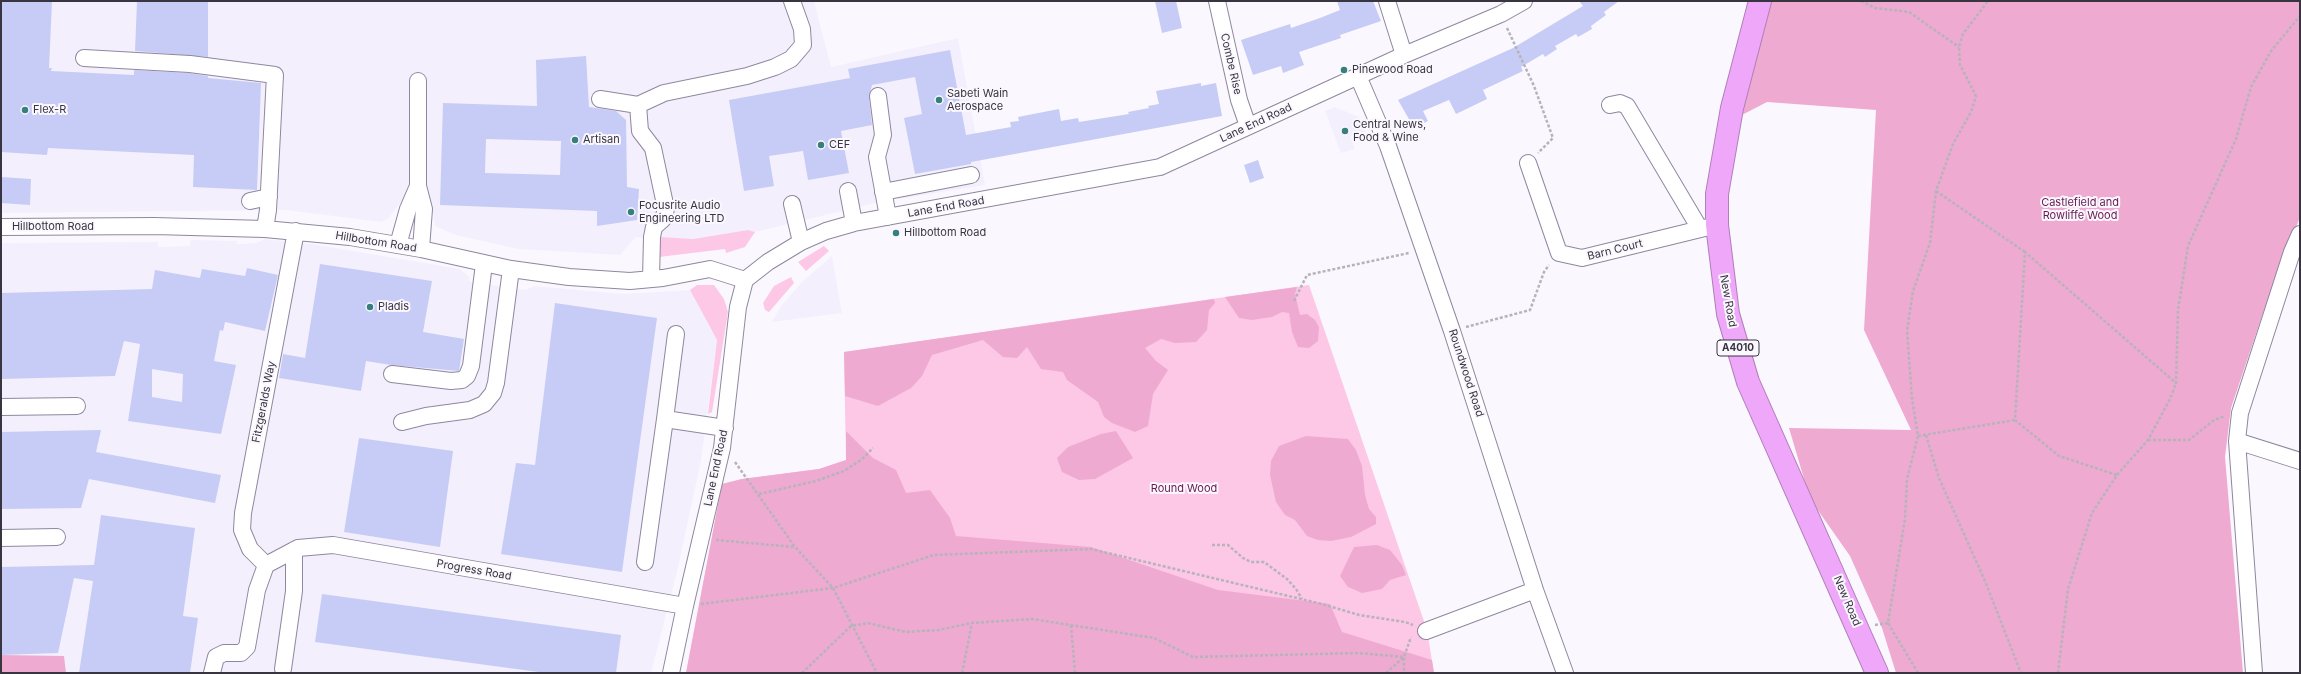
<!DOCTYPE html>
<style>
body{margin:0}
#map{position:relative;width:2301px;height:674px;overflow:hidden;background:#faf8fe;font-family:Inter,sans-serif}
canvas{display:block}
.frame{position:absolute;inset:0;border:2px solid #393540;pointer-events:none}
</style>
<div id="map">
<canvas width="2301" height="674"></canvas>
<div class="frame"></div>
</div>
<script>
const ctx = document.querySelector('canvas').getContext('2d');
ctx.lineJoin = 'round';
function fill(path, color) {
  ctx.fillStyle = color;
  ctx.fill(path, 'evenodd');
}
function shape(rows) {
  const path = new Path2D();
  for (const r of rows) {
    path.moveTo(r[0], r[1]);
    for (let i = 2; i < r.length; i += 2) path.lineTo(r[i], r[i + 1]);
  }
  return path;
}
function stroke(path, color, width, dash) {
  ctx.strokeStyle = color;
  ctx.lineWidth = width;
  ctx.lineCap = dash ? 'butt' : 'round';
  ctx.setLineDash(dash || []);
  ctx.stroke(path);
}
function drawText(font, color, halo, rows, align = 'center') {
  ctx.font = font + ' Inter,sans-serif';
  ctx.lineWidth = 4;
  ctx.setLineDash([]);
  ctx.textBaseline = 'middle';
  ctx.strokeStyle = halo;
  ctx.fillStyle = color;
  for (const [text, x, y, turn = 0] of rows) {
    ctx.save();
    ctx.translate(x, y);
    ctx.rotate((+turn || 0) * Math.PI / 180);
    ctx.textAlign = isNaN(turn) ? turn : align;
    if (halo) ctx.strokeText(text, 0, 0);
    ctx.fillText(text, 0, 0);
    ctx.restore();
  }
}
const built = shape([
 [1,1,814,1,831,67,958,38,985,185,899,199,896,198,755,232,748,230,693,239,636,237,620,255,518,249,456,235,435,226,432,202,400,203,389,218,381,222,286,210,1,213],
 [1335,107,1359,117,1366,132,1350,136,1355,149,1341,153,1325,111],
 [265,239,312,244,460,269,469,277,470,282,526,290,534,286,623,294,690,290,717,340,701,461,677,572,651,673,1,673,1,243,158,242,158,247,190,246,191,240,237,241,237,244,257,243],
 [832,256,842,313,772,322,781,306,802,282]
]);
const green = shape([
 [748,230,755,232,745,247,726,253,725,249,659,257,660,237,693,239],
 [824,246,829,251,806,271,798,262],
 [791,277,794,283,769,312,765,310,763,303,774,286],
 [697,285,714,285,724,299,728,312,712,412,708,414,717,340,690,290],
 [1309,285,1427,630,1434,673,686,673,722,484,742,479,819,469,846,460,844,352]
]);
const forest = shape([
 [1767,1,2300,1,2300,217,2263,313,2231,408,2225,457,2243,673,1896,673,1882,628,1850,556,1810,499,1789,428,1911,430,1864,330,1876,110,1767,102,1740,116],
 [1297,287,1295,294,1300,315,1307,314,1315,320,1319,327,1318,341,1309,348,1298,347,1292,332,1289,313,1282,312,1272,317,1252,320,1239,318,1225,297],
 [1214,299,1215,303,1209,310,1207,330,1196,342,1175,343,1161,339,1145,348,1156,361,1168,370,1153,394,1148,426,1135,432,1112,423,1104,417,1098,402,1067,380,1063,372,1041,369,1027,347,1017,358,1003,357,983,340,932,355,922,376,911,388,878,406,845,396,844,352],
 [846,431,873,458,896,470,906,493,930,490,950,518,956,536,1091,547,1218,590,1330,604,1342,632,1432,660,1434,673,686,673,722,484,742,479,819,469,846,460],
 [1116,431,1133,458,1095,479,1079,480,1062,472,1057,458,1068,447,1101,434],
 [1306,436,1348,439,1356,450,1362,466,1365,495,1369,509,1376,517,1376,524,1351,537,1331,541,1318,540,1307,536,1295,520,1285,515,1276,502,1270,475,1271,461,1279,446],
 [1377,545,1390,550,1402,565,1406,575,1390,580,1382,589,1362,593,1348,587,1340,576,1354,547],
 [1,655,64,656,66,673,1,673]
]);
const building = shape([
 [1,1,52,1,49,68,52,68,51,71,134,75,134,70,189,73,208,76,208,78,261,83,257,190,193,187,194,155,48,148,47,155,1,152],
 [137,1,208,1,208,57,135,51],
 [1155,1,1176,1,1182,28,1162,33],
 [1337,1,1373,1,1381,21,1340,35,1341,38,1299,52,1304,65,1283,73,1281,66,1253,75,1241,40,1290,24,1291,28,1320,18,1340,10],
 [1579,1,1619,1,1604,12,1606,15,1591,26,1592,29,1578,37,1576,34,1555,46,1557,49,1545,57,1543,54,1521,67,1523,71,1483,90,1487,99,1456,114,1449,100,1423,111,1428,121,1414,128,1398,100,1513,48,1583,6],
 [950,50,966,135,1011,127,1010,122,1019,121,1018,117,1059,109,1061,121,1078,118,1079,122,1129,114,1128,112,1149,108,1148,106,1159,104,1156,91,1201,83,1201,86,1216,83,1222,116,971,162,971,164,915,174,904,118,922,114,915,77,872,85,869,97,872,125,841,131,849,173,808,180,803,151,769,156,774,186,744,191,729,100,850,78,848,69],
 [586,56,589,107,616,111,626,120,627,187,639,189,637,220,597,226,597,211,440,205,443,103,537,106,536,60],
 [486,139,561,141,560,175,485,173],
 [1258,160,1264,178,1250,183,1244,165],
 [1,177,31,179,30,205,1,203],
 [320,264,432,281,423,332,464,339,459,371,391,365,366,361,361,391,279,378,283,354,305,358],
 [247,268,278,275,265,331,225,322,223,331,220,330,214,361,236,365,221,434,128,421,140,344,124,341,115,376,1,379,1,293,152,289,155,270,200,278,202,269,245,276],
 [152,369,183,374,182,402,152,397],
 [555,303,657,318,622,572,501,554,516,463,535,465],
 [101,430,96,452,221,475,215,503,89,479,81,508,1,509,1,432],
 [359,438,453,451,440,547,344,532],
 [101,515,195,528,183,616,198,618,190,673,79,673,93,581,74,578,58,653,1,655,1,567,94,565],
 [322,594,621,635,616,673,546,673,315,642]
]);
const path = shape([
 [1861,1,1875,8,1909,12,1959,47],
 [1507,28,1534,86,1553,138,1538,153],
 [1936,191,2025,252],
 [1294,301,1307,275,1409,253],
 [1466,327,1530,310,1544,272,1549,265],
 [1926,435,1939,478,1985,581,2021,673],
 [1918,436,2015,420],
 [2148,440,2189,440,2214,420,2225,416],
 [735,462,795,547,833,588,877,673],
 [2117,475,2148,440,2170,399,2176,383],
 [759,494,816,481,844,471,861,460,873,448],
 [716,540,794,547],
 [1212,545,1228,545,1243,558,1251,562,1264,562,1287,579,1296,589,1302,599],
 [701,604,833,588,934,555,1091,549,1322,604,1359,615,1405,622,1413,625],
 [1071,625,1075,673],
 [1875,625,1888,623],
 [802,673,851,626,868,623,906,632,938,630,972,623,1032,619,1154,638,1193,657,1358,653,1404,657,1404,673],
 [962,673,972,623],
 [1386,673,1404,657,1411,637],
 [1918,673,1888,623,1905,519,1907,479,1918,436,1912,399,1907,331,1913,291,1930,243,1936,191,1953,144,1971,112,1976,96,1960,65,1959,47,1963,34,1988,1],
 [2058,673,2068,589,2092,513,2117,475,2059,456,2015,420,2025,252,2176,383,2178,310,2188,246,2236,139,2251,87,2271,51,2300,16]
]);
const minor = shape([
 [1217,1,1239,100,1248,126],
 [1387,1,1404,55],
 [84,58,190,64,275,75,268,210,265,229],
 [1358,76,1388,146,1452,331,1535,590,1565,673],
 [418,81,418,186,424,209,421,249],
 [878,96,883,135,877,157,888,217],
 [600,99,638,105,640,131,653,148,666,209,663,219,654,227,652,237,651,279],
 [638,105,664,93,747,76,775,67,791,59,803,45,802,29,792,1],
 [1610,105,1620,103,1627,106,1700,229],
 [1528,163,1559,253,1582,258,1717,225],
 [848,191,854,223],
 [883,192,971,175],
 [250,201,269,197],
 [792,204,801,242],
 [1,227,154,226,265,229,350,237,421,249,511,269,569,277,630,281,663,278,710,269,745,280],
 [398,245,408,209,418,186],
 [392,374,451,381,462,380,467,376,471,366,484,264],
 [1,407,77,406],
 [665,419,676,334],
 [402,422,426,416,470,410,484,404,493,393,496,383,511,269],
 [2237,441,2300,461],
 [1,538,57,537],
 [645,562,665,419,725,428],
 [266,565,298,548,333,545,685,606],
 [266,565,250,549,242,530,243,513,296,231],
 [1426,631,1535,590],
 [283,669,294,591,294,550],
 [212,673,216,657,224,653,241,653,247,647,257,590,266,565],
 [671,673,685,606,722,448,738,307,745,280,768,262,801,242,826,231,854,223,1160,167,1404,55,1501,14,1524,1],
 [2254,673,2237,441,2240,413,2292,252,2300,234]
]);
const highway = shape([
 [1760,1,1732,108,1717,194,1717,225,1728,314,1748,382,1877,673]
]);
const markers = [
 [1344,70,4,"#367f7d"],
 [939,100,4,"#367f7d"],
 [25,110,4,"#367f7d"],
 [1345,131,4,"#367f7d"],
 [575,140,4,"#367f7d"],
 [821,145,4,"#367f7d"],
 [631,212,4,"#367f7d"],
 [896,233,4,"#367f7d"],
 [370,307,4,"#367f7d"]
];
const shields = [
 [1738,348,42]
];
const shieldNames = [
 ["A4010",1738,348]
];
const streetNames = [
 ["Combe Rise",1231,64,77],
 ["Lane End Road",1256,123,-25],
 ["Lane End Road",946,207,-10],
 ["Hillbottom Road",53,227],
 ["Hillbottom Road",376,242,9],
 ["Barn Court",1615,250,-14],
 ["New Road",1728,301,80],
 ["Roundwood Road",1466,373,72],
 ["Fitzgeralds Way",264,402,-79],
 ["Lane End Road",716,468,-78],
 ["Progress Road",474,570,10],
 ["New Road",1847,601,67]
];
const poiNames = [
 ["Pinewood Road",1352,70],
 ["Sabeti Wain",947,94],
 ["Aerospace",947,107],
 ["Flex-R",33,110],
 ["Central News,",1353,125],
 ["Food & Wine",1353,138],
 ["Artisan",583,140],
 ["CEF",829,145],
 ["Focusrite Audio",639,206],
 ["Engineering LTD",639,219],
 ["Hillbottom Road",904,233],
 ["Pladis",378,307]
];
const parkNames = [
 ["Castlefield and",2080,203],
 ["Rowliffe Wood",2080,216],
 ["Round Wood",1184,489]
];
fill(built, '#f4effd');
fill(green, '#fdc7e6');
fill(forest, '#efaad2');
fill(building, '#c6ccf5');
stroke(minor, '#8f879f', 18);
stroke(highway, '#af7fb8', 24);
stroke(path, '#b6b3bb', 2.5, [3, 2]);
stroke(minor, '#fff', 16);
stroke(highway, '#efa7f9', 22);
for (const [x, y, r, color] of markers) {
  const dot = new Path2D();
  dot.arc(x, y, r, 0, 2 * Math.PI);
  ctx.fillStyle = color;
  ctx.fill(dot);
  stroke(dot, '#faf8fe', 1.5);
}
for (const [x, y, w] of shields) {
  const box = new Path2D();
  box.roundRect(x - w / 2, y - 8, w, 16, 3);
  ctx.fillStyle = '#faf8fe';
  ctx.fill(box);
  stroke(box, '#393540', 1);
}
drawText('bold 10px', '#393540', null, shieldNames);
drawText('11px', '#393540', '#faf8fe', streetNames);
drawText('11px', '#393540', '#faf8fe', poiNames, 'left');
drawText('11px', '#681a4e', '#faf8fe', parkNames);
</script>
